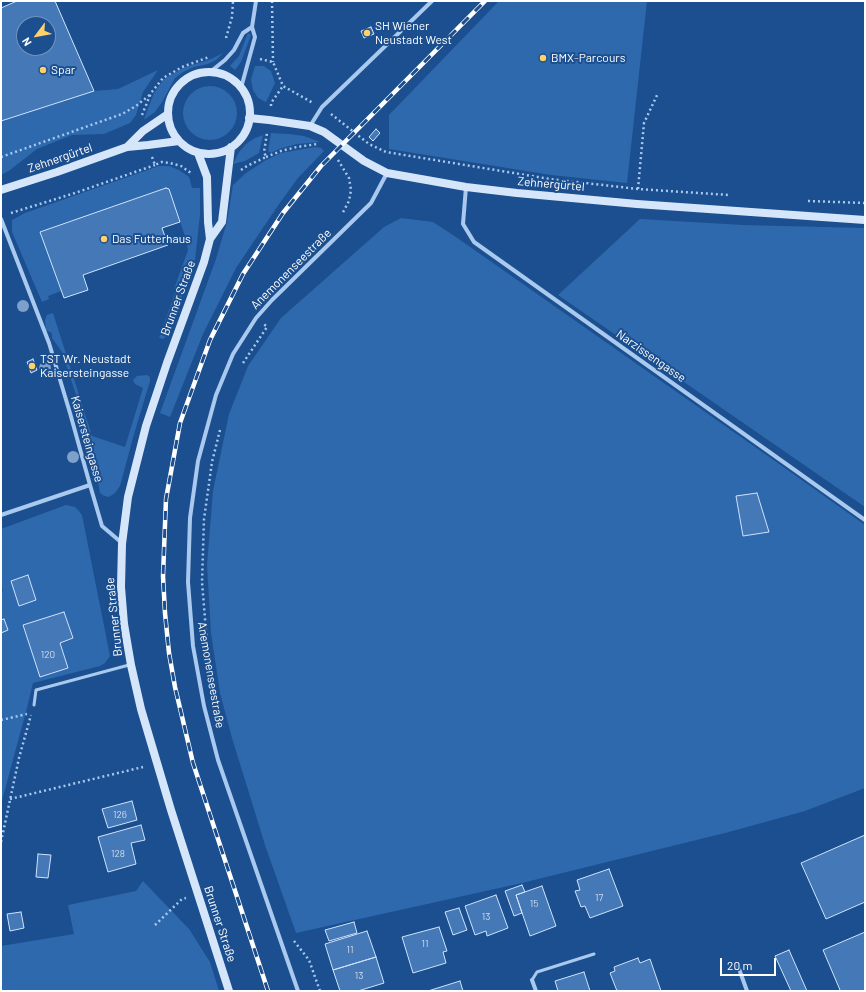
<!DOCTYPE html>
<meta charset="utf-8">
<style>
body{margin:0}
#map{position:relative;width:866px;height:992px;overflow:hidden;background:#1b4f8f;font-family:Barlow,sans-serif}
canvas{display:block}
.frame{position:absolute;inset:0;border:2px solid #fff;pointer-events:none}
.north{position:absolute;left:16px;top:16px;width:40px;height:40px;box-sizing:border-box;background:#1b4f8f;border:1px solid #7695bc;border-radius:50%;rotate:238deg;font-size:11px;font-weight:700;line-height:16px;text-align:center;color:#fff}
.north::after{content:'';display:block;margin:auto;width:14px;height:18px;background:#ffd166;clip-path:polygon(50% 0,100% 100%,50% 72%,0 100%)}
.scale{position:absolute;left:720px;top:958px;width:56px;height:18px;box-sizing:border-box;border:2px solid #fff;border-top:0;padding-left:5px;font-size:12px;line-height:14px;white-space:nowrap;color:#fff;-webkit-text-stroke:3px #1b4f8f;paint-order:stroke}
</style>
<div id="map">
<canvas width="866" height="992"></canvas>
<div class="frame"></div>
<div class="north">N</div>
<div class="scale">20 m</div>
</div>
<script>
const ctx = document.querySelector('canvas').getContext('2d');
ctx.lineJoin = 'round';
function fill(path, color) {
  ctx.fillStyle = color;
  ctx.fill(path, 'evenodd');
}
function shape(rows) {
  const path = new Path2D();
  for (const r of rows) {
    if (r.length === 3) {
      path.moveTo(r[0] + r[2], r[1]);
      path.arc(r[0], r[1], r[2], 0, 2 * Math.PI);
      continue;
    }
    path.moveTo(r[0], r[1]);
    for (let i = 2; i < r.length; i += 2) path.lineTo(r[i], r[i + 1]);
  }
  return path;
}
function stroke(path, color, width, dash) {
  ctx.strokeStyle = color;
  ctx.lineWidth = width;
  ctx.lineCap = dash ? 'butt' : 'round';
  ctx.setLineDash(dash || []);
  ctx.stroke(path);
}
function drawText(font, color, halo, rows, align = 'center') {
  ctx.font = font + ' Barlow,sans-serif';
  ctx.lineWidth = 4;
  ctx.setLineDash([]);
  ctx.textBaseline = 'middle';
  ctx.strokeStyle = halo;
  ctx.fillStyle = color;
  for (const [text, x, y, turn = 0] of rows) {
    ctx.save();
    ctx.translate(x, y);
    ctx.rotate((+turn || 0) * Math.PI / 180);
    ctx.textAlign = isNaN(turn) ? turn : align;
    if (halo) ctx.strokeText(text, 0, 0);
    ctx.fillText(text, 0, 0);
    ctx.restore();
  }
}
const green = shape([
 [499,1,647,1,627,183,551,175,389,149,389,115],
 [248,33,251,35,241,62,235,70,230,66,239,56],
 [223,53,216,60,208,64,194,67,183,72,175,78,162,102,155,112,145,119,144,119,154,93,164,79,183,68,211,59],
 [255,66,264,66,271,71,275,83,266,102,258,98,253,90,251,80],
 [158,70,143,92,136,115,130,123,104,134,72,135,37,149,10,170,1,175,1,121,94,91,118,89],
 [210,113,27],
 [271,133,289,134,304,136,320,142,297,144,279,149,271,153,268,151],
 [263,135,259,153,245,161,233,164,239,152,246,144,255,138],
 [315,147,321,148,324,151,298,178,277,207,236,268,203,334,170,417,160,413,216,259,227,222,233,185,246,173,266,160,281,153],
 [159,166,169,166,179,170,189,177,192,188,200,188,200,215,195,260,168,335,163,339,159,338,176,290,174,289,188,250,186,239,169,189,166,188,41,232,61,291,48,296,49,299,42,302,12,232,12,220,25,213],
 [401,218,433,222,456,237,765,454,865,525,865,788,805,811,729,832,522,883,296,933,265,845,232,738,220,693,211,633,207,565,213,491,229,414,248,366,281,318,384,227],
 [640,219,743,225,865,228,865,507,558,295],
 [53,313,92,436,125,447,143,388,135,384,133,380,137,376,147,375,150,377,150,381,134,434,120,486,115,493,109,497,104,496,100,493,91,446,84,435,89,433,82,411,79,411,78,401,62,352,52,338,52,333,46,330,45,320,47,315],
 [66,505,75,507,78,510,82,515,110,656,105,663,100,666,33,683,27,708,1,804,1,592,3,591,1,584,1,529],
 [143,881,189,929,210,962,219,991,1,991,1,946,74,934,68,905,136,891]
]);
const building = shape([
 [17,1,55,1,94,91,1,121,1,8,17,1],
 [24,24,48,24,48,48,24,48,24,24],
 [371,27,374,34,364,38,361,31,371,27],
 [376,129,380,133,373,141,369,137,376,129],
 [166,188,169,189,180,222,162,228,168,245,83,275,88,290,64,298,40,232,166,188],
 [33,359,37,370,31,373,27,362,33,359],
 [757,493,769,532,743,536,736,496,757,493],
 [28,575,36,600,19,606,11,581,28,575],
 [64,612,73,638,60,643,68,668,40,677,23,625,64,612],
 [4,619,8,630,1,633,1,620,4,619],
 [132,801,137,820,108,828,102,809,132,801],
 [141,825,145,840,131,843,136,864,108,872,98,837,141,825],
 [865,835,865,902,826,919,801,863,865,835],
 [38,854,51,855,48,878,36,877,38,854],
 [609,869,623,906,590,918,585,906,581,907,575,891,580,890,577,880,609,869],
 [522,885,525,892,516,895,522,913,514,916,505,891,522,885],
 [542,886,556,926,530,936,516,895,542,886],
 [496,895,508,928,487,936,486,931,475,935,465,906,496,895],
 [459,908,467,930,453,935,445,912,459,908],
 [21,912,24,928,10,931,7,914,21,912],
 [354,922,357,933,329,941,325,930,354,922],
 [439,927,447,951,443,952,446,963,413,973,402,937,439,927],
 [367,931,376,957,333,970,325,944,367,931],
 [865,932,865,991,838,991,840,990,823,950,865,932],
 [789,950,807,991,791,991,775,956,789,950],
 [376,957,384,983,358,991,340,991,333,970,376,957],
 [638,958,640,963,650,959,661,991,617,991,610,973,615,971,614,967,638,958],
 [584,972,590,991,558,991,555,981,584,972],
 [460,981,463,991,428,991,460,981]
]);
const path = shape([
 [272,1,273,62],
 [226,38,232,17,233,1],
 [260,59,273,62,283,86,313,103],
 [271,106,271,103,283,86],
 [331,114,369,144,386,152,550,179,638,189,729,195],
 [142,115,151,93,163,78,182,67,209,57],
 [1,157,122,114,136,106,151,94],
 [152,157,155,165,162,162,170,163,181,166,191,173],
 [266,157,281,151,297,147,317,144],
 [338,160,349,178,351,190,349,201,342,214],
 [241,170,247,166,266,157,264,152,267,133],
 [638,189,644,123,658,93],
 [808,201,865,203],
 [11,213,75,193,155,165],
 [243,363,267,327,264,324],
 [220,430,212,462,204,519,202,582,207,643,217,703,223,727],
 [1,720,27,714],
 [10,799,143,767],
 [1,842,19,758,31,715],
 [155,925,182,899,186,898],
 [294,941,309,960,320,991]
]);
const lane = shape([
 [34,705,36,690,129,665],
 [532,980,537,972,594,954]
]);
const street = shape([
 [210,72,225,60,234,50,243,33,252,27],
 [241,88,255,37,252,27,256,1],
 [310,126,322,107,432,1],
 [466,187,463,224,474,242,865,520],
 [1,219,49,343,70,413,90,485,102,526,122,543],
 [1,515,90,485],
 [738,966,747,991],
 [532,980,536,991],
 [298,991,218,760,204,706,193,646,188,582,190,518,198,461,216,395,233,354,256,318,272,300,371,203,387,173]
]);
const secondary = shape([
 [209,113,41],
 [249,118,269,120,310,126,324,132,364,161,387,173,466,187,517,193,637,204,865,220],
 [127,147,143,131,168,114],
 [198,153,207,177,208,222,210,239],
 [1,190,57,172,127,147,148,145,179,141],
 [229,991,171,810,141,709,131,665,124,624,121,587,122,544,128,497,146,426,167,363,204,262,210,239,222,222,231,147]
]);
const rail = shape([
 [268,991,193,763,175,687,169,653,165,613,163,576,166,499,180,423,210,340,243,274,283,213,321,166,485,1]
]);
const trees = [
 [23,306],
 [45,368],
 [73,457]
];
const markers = [
 [367,33,4,"#ffd166"],
 [543,58,4,"#ffd166"],
 [43,70,4,"#ffd166"],
 [104,239,4,"#ffd166"],
 [32,366,4,"#ffd166"]
];
const numberNames = [
 ["120",48,655],
 ["126",120,815],
 ["128",118,854],
 ["17",599,898],
 ["15",534,904],
 ["13",486,917],
 ["11",425,944],
 ["11",350,950],
 ["13",359,976]
];
const poiNames = [
 ["SH Wiener",375,26],
 ["Neustadt West",375,40],
 ["BMX-Parcours",551,58],
 ["Spar",51,70],
 ["Das Futterhaus",112,239],
 ["TST Wr. Neustadt",40,359],
 ["Kaisersteingasse",40,373]
];
const streetNames = [
 ["Zehnergürtel",60,158,-19],
 ["Zehnergürtel",551,184,5],
 ["Anemonenseestraße",291,269,-45],
 ["Brunner Straße",178,298,-70],
 ["Narzissengasse",651,356,35],
 ["Kaisersteingasse",87,439,74],
 ["Brunner Straße",114,617,-96],
 ["Anemonenseestraße",211,675,80],
 ["Brunner Straße",220,924,72]
];
fill(green, '#2e69ad');
fill(building, '#4478b7');
stroke(building, '#cfe3fa', 1);
stroke(path, '#a9c9ee', 2.5, [2, 3]);
stroke(lane, '#a9c9ee', 3);
stroke(street, '#a9c9ee', 4);
stroke(secondary, '#d6e6fa', 8);
stroke(rail, '#fff', 4.5);
stroke(rail, '#1b4f8f', 3, [9]);
ctx.fillStyle = '#7ea0ca';
for (const [x, y] of trees) {
  ctx.beginPath();
  ctx.arc(x, y, 6, 0, 2 * Math.PI);
  ctx.fill();
}
for (const [x, y, r, color] of markers) {
  const dot = new Path2D();
  dot.arc(x, y, r, 0, 2 * Math.PI);
  ctx.fillStyle = color;
  ctx.fill(dot);
  stroke(dot, '#1b4f8f', 1.5);
}
drawText('10px', '#d0dded', null, numberNames);
drawText('12px', '#fff', '#1b4f8f', poiNames, 'left');
drawText('12px', '#fff', '#1b4f8f', streetNames);
</script>
